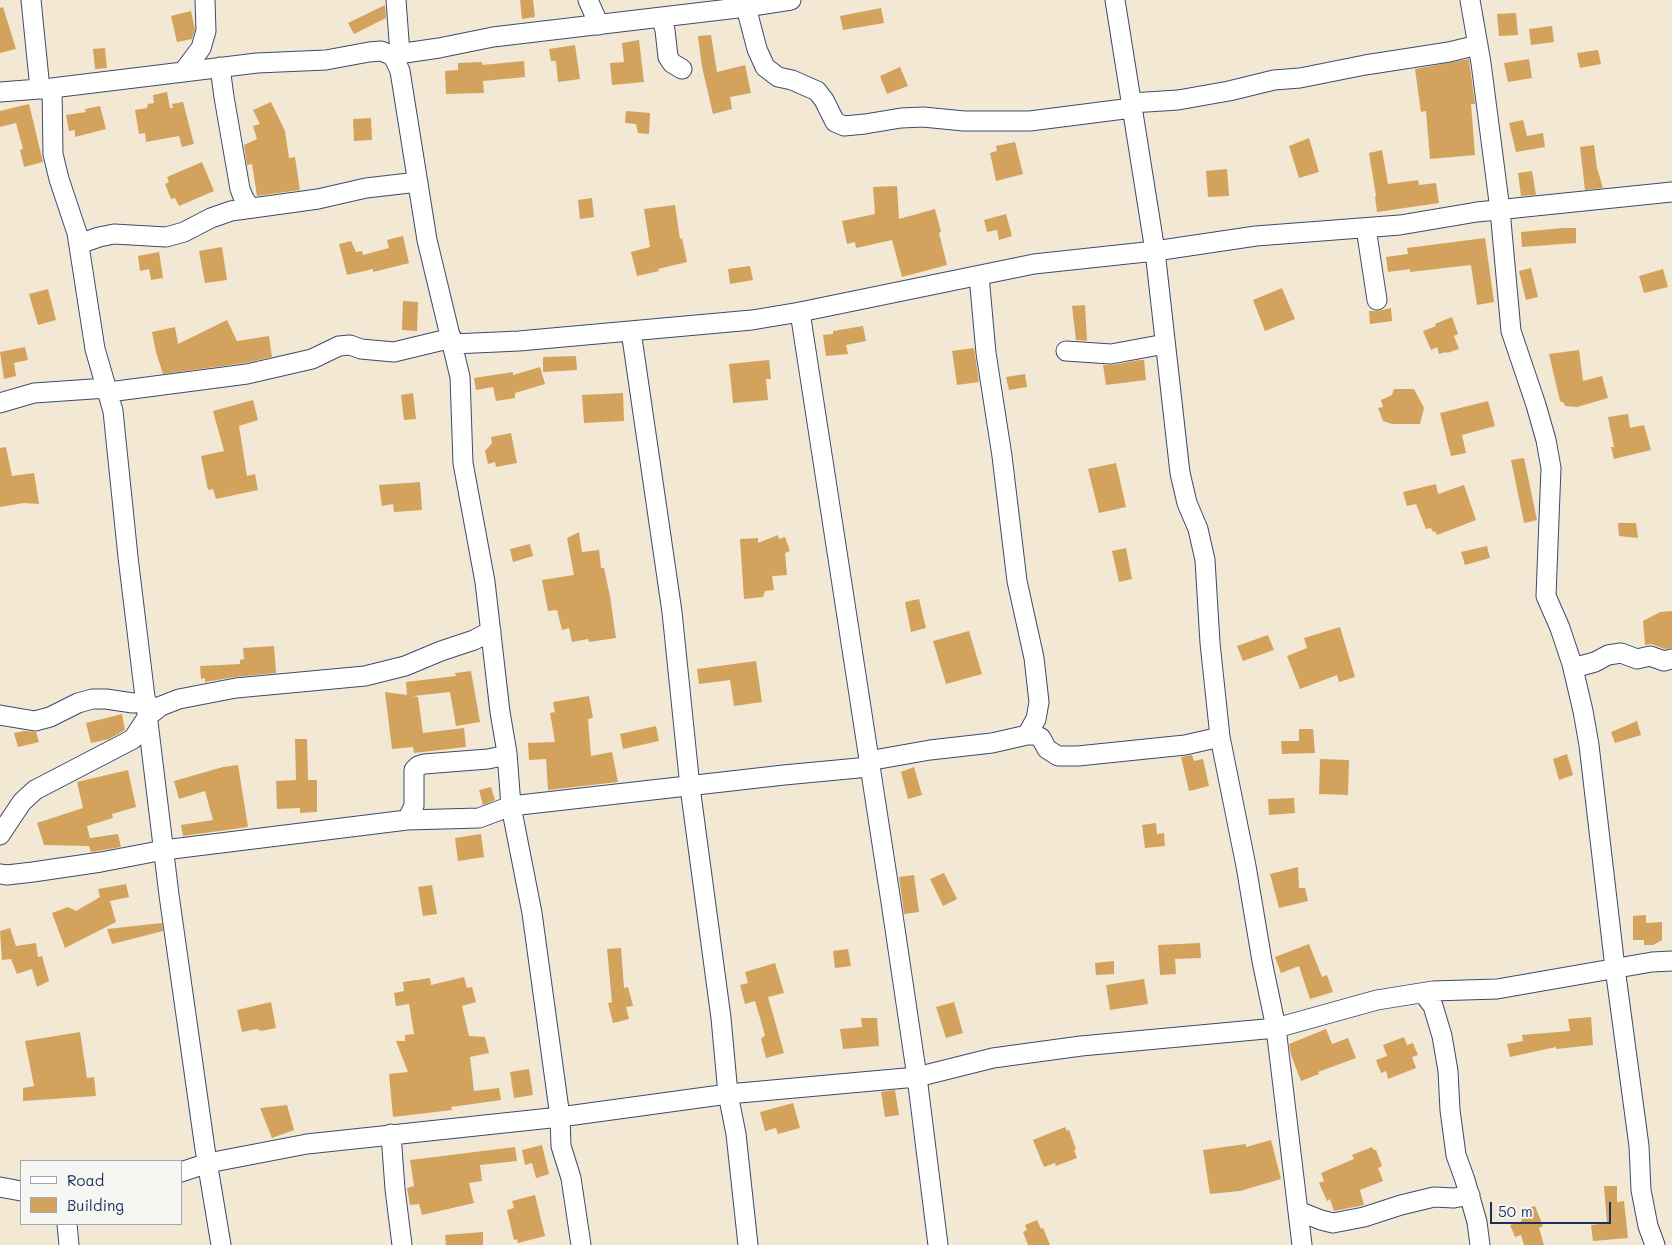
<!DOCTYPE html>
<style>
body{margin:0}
#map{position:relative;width:1672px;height:1245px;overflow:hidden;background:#f2e8d4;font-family:Mali,sans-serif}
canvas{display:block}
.legend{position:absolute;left:20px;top:1160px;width:162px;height:65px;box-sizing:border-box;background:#f6f6f2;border:1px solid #9ea6b7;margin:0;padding:6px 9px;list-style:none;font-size:15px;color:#1b2f5e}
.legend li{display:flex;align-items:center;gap:10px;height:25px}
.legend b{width:25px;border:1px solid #9ea6b7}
.scale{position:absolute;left:1490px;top:1202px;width:121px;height:22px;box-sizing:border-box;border:2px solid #1b2f5e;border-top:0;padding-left:6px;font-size:15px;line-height:18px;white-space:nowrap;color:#1b2f5e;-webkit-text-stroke:4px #f6f6f2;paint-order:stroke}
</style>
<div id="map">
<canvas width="1672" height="1245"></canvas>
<ul class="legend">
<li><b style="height:6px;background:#fff"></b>Road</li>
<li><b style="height:14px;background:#d3a35d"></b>Building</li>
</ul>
<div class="scale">50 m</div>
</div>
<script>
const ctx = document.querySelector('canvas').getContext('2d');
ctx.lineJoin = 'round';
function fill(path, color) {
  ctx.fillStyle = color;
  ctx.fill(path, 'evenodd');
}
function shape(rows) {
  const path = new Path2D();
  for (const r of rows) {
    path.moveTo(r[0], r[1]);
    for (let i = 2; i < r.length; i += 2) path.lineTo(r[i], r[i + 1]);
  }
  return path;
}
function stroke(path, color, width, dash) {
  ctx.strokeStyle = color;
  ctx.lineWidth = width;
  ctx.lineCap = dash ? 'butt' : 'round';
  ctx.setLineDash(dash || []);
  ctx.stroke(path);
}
const building = shape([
 [520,0,533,0,535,17,522,19],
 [385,5,386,18,354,34,348,23],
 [3,7,16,49,0,53,0,8],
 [881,8,884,23,843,30,840,16],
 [191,11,195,30,192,39,177,42,171,16],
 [1516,13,1518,35,1499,36,1497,14],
 [1552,26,1554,42,1531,45,1529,29],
 [711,35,717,72,745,65,751,93,730,97,732,109,713,114,702,67,698,36],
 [639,40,644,82,612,85,610,63,624,62,622,43],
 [575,45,580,79,558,82,556,61,551,61,549,49],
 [105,48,107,68,95,69,93,49],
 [1598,50,1601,64,1580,68,1577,53],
 [1469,59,1475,104,1471,104,1475,155,1430,159,1426,111,1421,112,1415,69],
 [1529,59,1532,78,1508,82,1504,63],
 [524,61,525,77,483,81,484,93,446,94,445,71,458,70,458,63,482,62,482,65],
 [900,67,908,86,887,94,880,76],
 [167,92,170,108,173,108,172,104,183,102,194,144,182,147,179,136,146,142,145,133,139,134,135,110,147,108,148,104,154,103,153,95],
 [271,102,285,131,289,158,295,157,300,190,257,196,252,164,247,165,244,145,257,139,253,126,260,124,253,110],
 [29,104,43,162,24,167,20,150,23,149,16,123,0,127,0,111],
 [100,106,106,129,75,137,75,130,69,131,66,115,86,112,85,109],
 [626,111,650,113,649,134,638,133,636,124,625,123],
 [371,118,372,140,354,141,353,119],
 [1523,120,1527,136,1543,133,1545,147,1516,152,1509,123],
 [1309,138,1319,172,1299,178,1289,146],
 [1015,142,1023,174,996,181,990,153,997,151,996,146],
 [1594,145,1597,168,1603,188,1585,190,1580,147],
 [1382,150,1388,184,1418,180,1419,185,1436,183,1439,203,1377,212,1375,197,1376,196,1369,153],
 [202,162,214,191,179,206,175,198,171,199,165,184,169,182,167,177],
 [1227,169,1229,196,1208,197,1206,171],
 [1532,171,1536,195,1521,196,1518,173],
 [897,186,899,219,935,209,941,232,939,233,947,265,902,277,892,240,856,248,855,242,847,244,842,221,875,214,873,187],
 [592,198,594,217,580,219,578,200],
 [675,205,680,239,682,238,687,262,658,269,659,271,637,276,631,252,650,247,644,209],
 [1006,214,1012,236,999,240,997,230,987,232,984,220],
 [1563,228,1576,228,1576,243,1522,247,1521,232],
 [403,236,409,263,373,272,373,269,347,275,339,244,351,241,356,252,362,251,363,255,389,248,387,240],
 [1485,238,1494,302,1477,305,1471,265,1410,272,1410,269,1388,272,1386,257,1408,254,1407,248],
 [222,247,227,280,205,283,199,251],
 [159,252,163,278,151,280,149,269,140,271,138,256],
 [750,266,753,280,730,284,728,269],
 [1531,268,1538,297,1526,300,1519,271],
 [1663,269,1668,287,1644,293,1639,276],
 [1282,288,1295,319,1265,331,1253,300],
 [48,289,56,320,38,325,29,294],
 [403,301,418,302,417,331,402,330],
 [1085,305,1087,341,1076,340,1072,306],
 [1391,308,1392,321,1370,324,1369,311,1378,311],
 [1452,317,1458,334,1454,336,1459,349,1447,353,1446,352,1439,354,1437,347,1431,350,1423,331,1436,326,1435,324],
 [227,320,237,341,269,336,272,357,245,363,163,374,156,352,152,332,175,327,178,344],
 [863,326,866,341,846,345,848,354,826,356,823,335,833,334,833,331],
 [25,347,28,360,14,363,16,376,4,379,0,352],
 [974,348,979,382,957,385,952,351],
 [1579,350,1583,381,1602,376,1608,398,1577,407,1565,406,1564,403,1560,401,1549,354],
 [576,356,577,370,543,372,543,357],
 [769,360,771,379,766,379,768,400,733,403,729,364],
 [1139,360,1144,360,1146,380,1106,385,1103,365,1113,365],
 [540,367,545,384,515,393,515,398,496,401,493,387,476,390,474,378,513,372,513,375],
 [1025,374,1027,387,1009,390,1006,377],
 [1394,389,1414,389,1424,408,1420,424,1392,424,1383,421,1378,408,1383,407,1381,400,1392,395],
 [413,393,416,419,404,420,401,395],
 [623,393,624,421,584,423,582,395],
 [253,400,258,420,239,426,247,476,255,474,258,490,216,499,213,489,208,490,201,456,224,451,213,411],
 [1488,401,1495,426,1462,435,1466,453,1451,456,1440,413],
 [1628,414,1630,428,1644,425,1651,450,1614,459,1611,447,1614,447,1608,417],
 [511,433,517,463,496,467,495,462,488,464,485,451,492,443,491,437],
 [6,447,12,476,34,473,39,504,24,503,0,507,0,448],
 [1524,458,1537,520,1524,523,1511,460],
 [1116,463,1126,507,1099,513,1088,469],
 [420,482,422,510,394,512,393,504,382,506,379,485],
 [1436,484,1438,494,1464,485,1476,520,1437,535,1435,531,1433,532,1431,528,1426,529,1416,504,1407,506,1403,492],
 [1618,523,1636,523,1638,538,1619,536],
 [579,532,582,552,599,550,601,568,604,568,610,596,616,638,589,642,588,639,572,642,569,628,562,630,557,610,548,611,542,580,574,575,567,538],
 [778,535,779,539,785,537,790,551,785,553,787,575,772,576,774,590,765,591,763,597,744,599,740,539,758,538,758,543],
 [530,544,533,556,513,562,510,549],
 [1487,546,1490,558,1465,565,1461,552],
 [1126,548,1132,579,1119,582,1112,551],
 [919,599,926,628,911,632,905,602],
 [1672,611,1672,648,1665,649,1651,644,1645,645,1643,621,1660,612],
 [1340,627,1355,677,1339,682,1337,675,1300,689,1287,656,1307,648,1304,638],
 [969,631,982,674,946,684,933,641],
 [1268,635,1274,650,1243,661,1237,646],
 [274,646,276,673,235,677,205,682,205,678,201,679,200,666,240,664,240,660,244,659,243,648],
 [756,661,762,702,734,706,730,680,699,684,697,669],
 [471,671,480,722,456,726,450,692,413,696,418,697,423,733,464,728,466,747,414,753,413,747,392,749,385,692,407,695,406,682,456,676,455,673],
 [589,696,593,718,588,719,591,756,612,752,618,782,548,790,546,759,529,760,528,743,555,742,550,713,555,712,553,702],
 [122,714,125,730,109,739,91,743,86,723],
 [1637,721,1641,735,1615,743,1611,732],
 [656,726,659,741,623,749,620,734],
 [1299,729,1313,729,1315,753,1282,754,1281,741,1299,741],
 [24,731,36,732,39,742,18,747,14,733],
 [295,739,307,739,308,780,317,780,317,812,300,813,300,808,277,809,276,781,296,780],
 [1567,754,1573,775,1559,780,1553,759],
 [1192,755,1194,761,1203,759,1209,786,1189,791,1181,757],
 [1320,759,1349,760,1348,795,1319,794],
 [238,765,248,827,183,836,181,825,213,820,205,791,179,799,174,781,223,767],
 [914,767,922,795,908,799,901,772],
 [128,770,136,807,112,814,113,818,87,826,90,838,118,834,121,847,91,852,89,846,44,845,37,823,83,808,77,782],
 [491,787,495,800,483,805,479,790],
 [1294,798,1295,813,1269,815,1268,799],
 [1156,823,1157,834,1164,833,1165,846,1145,848,1142,825],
 [481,834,484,857,458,861,455,838],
 [1298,867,1299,888,1305,888,1308,901,1279,908,1270,874],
 [944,873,957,899,943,906,930,879],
 [914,875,919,912,904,914,899,877],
 [126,884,129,897,110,901,116,922,65,948,52,913,68,907,76,911,100,897,98,889],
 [432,885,437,914,423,916,418,887],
 [1646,915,1646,923,1662,922,1662,940,1653,945,1644,945,1644,940,1633,940,1633,916],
 [162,923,163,931,112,944,107,929],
 [10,928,16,946,36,943,38,957,42,956,49,981,37,987,32,969,17,974,11,959,2,960,0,931],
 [1200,943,1201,958,1175,959,1176,974,1160,975,1158,945],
 [1309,944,1322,977,1327,975,1333,992,1310,999,1299,966,1281,973,1275,957],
 [621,948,624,988,628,987,633,1006,626,1007,629,1019,613,1023,608,1003,612,1002,607,949],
 [848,949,851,966,835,968,833,951],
 [1114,961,1114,974,1096,975,1095,963],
 [775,963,784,993,768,997,784,1053,766,1058,761,1039,765,1035,755,1001,745,1004,740,985,748,983,745,972],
 [464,977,467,988,472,987,476,1002,462,1006,469,1036,485,1037,489,1053,470,1057,474,1091,499,1088,501,1100,451,1107,452,1110,393,1117,389,1074,408,1072,396,1041,405,1041,405,1035,414,1034,409,1004,396,1006,394,993,404,991,403,982,430,978,431,985],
 [1144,979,1148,1004,1110,1010,1106,985],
 [271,1002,276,1028,261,1031,257,1029,242,1032,237,1010],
 [954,1002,963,1033,946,1038,936,1007],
 [1591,1017,1593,1045,1556,1049,1556,1047,1510,1057,1507,1044,1523,1041,1522,1035,1570,1031,1568,1019],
 [861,1018,877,1018,879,1046,843,1049,840,1029,862,1027],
 [1326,1029,1332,1044,1348,1038,1356,1058,1318,1072,1319,1074,1301,1081,1291,1055,1289,1044],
 [80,1032,87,1078,94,1077,96,1096,23,1101,23,1088,34,1086,25,1041],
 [1404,1037,1407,1045,1413,1043,1418,1055,1412,1057,1416,1068,1388,1079,1386,1071,1381,1073,1376,1060,1387,1056,1383,1045],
 [529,1069,533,1095,514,1098,510,1072],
 [895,1090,899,1115,885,1117,881,1092],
 [793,1103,800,1128,778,1134,776,1128,765,1131,760,1112],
 [287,1105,294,1130,272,1138,260,1108],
 [1065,1127,1067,1131,1069,1130,1076,1149,1074,1150,1077,1158,1056,1166,1055,1163,1044,1167,1033,1140],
 [1271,1140,1281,1179,1240,1191,1210,1194,1203,1150,1246,1144,1246,1147],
 [542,1145,549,1174,536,1178,532,1163,525,1165,522,1150],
 [515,1147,517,1161,480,1165,482,1181,469,1183,474,1203,422,1215,419,1204,410,1205,407,1188,414,1186,410,1160],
 [1372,1147,1374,1150,1376,1150,1382,1166,1378,1168,1383,1181,1360,1190,1364,1205,1334,1211,1330,1199,1327,1201,1319,1183,1324,1181,1321,1173,1354,1159,1352,1155],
 [1604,1186,1617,1186,1617,1202,1624,1201,1628,1238,1593,1241,1591,1225,1607,1223],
 [535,1195,545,1236,518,1243,517,1239,514,1240,507,1210,514,1208,512,1201],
 [1535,1206,1543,1226,1539,1228,1544,1245,1524,1245,1521,1235,1515,1237,1510,1225,1522,1221,1521,1218,1523,1216,1521,1211],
 [1037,1220,1041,1229,1043,1228,1050,1245,1028,1245,1023,1232,1027,1230,1025,1225],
 [483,1232,483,1245,446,1245,445,1235]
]);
const minor = shape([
 [31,0,40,89],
 [396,0,400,54],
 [588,0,599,25],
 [1115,0,1155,251,1180,473,1187,503,1198,529,1205,560,1210,643,1220,737,1246,866,1262,961,1276,1028,1302,1245],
 [1470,0,1481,63,1500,210,1511,331,1536,405,1546,440,1551,468,1546,596,1560,628,1572,664,1583,711,1589,745,1615,968,1639,1146,1641,1190,1648,1226,1655,1245],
 [746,7,757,49,765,67,778,77,792,80,817,91,824,100,835,122,844,126,865,124,901,118,923,117,964,121,1030,121,1132,108],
 [661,17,665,30,668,57,672,63,682,69],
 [391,55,395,60,400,71,427,240,460,377,463,463,485,582,500,712,507,753,511,806,532,913,560,1117,561,1146,571,1178,581,1245],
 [220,67,224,97,240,189,244,199,250,207],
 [183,72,201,48,206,31,205,0],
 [52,88,53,154,59,179,77,233,95,349,113,411,128,557,169,895,205,1149,221,1245],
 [0,92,52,88,257,63,326,60,369,52,381,51,391,55,439,48,493,37,746,7,791,0],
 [1131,103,1178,100,1229,91,1274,80,1300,78,1365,65,1449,52,1478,45],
 [1366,228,1377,300],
 [79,244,99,237,114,234,166,237,184,232,211,218,231,211,318,199,366,188,418,182],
 [979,276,986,353,1002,456,1017,581,1034,658,1039,702,1036,719,1027,735],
 [800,312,891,902,917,1077,938,1245],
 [631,331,672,612,690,787,721,1018,728,1094,736,1134,748,1245],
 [453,344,519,341,752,320,800,312,1034,264,1155,251,1256,236,1400,225,1477,212,1672,192],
 [1066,351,1111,354,1165,344],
 [109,392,247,374,312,359,339,346,350,345,361,349,394,352,452,338],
 [0,403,34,393,107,388],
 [1573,668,1595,662,1608,655,1621,653,1637,659,1650,656,1664,661,1672,659],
 [0,715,35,721,50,717,78,703,92,699,106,699,133,703,147,702],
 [868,761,930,750,992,743,1027,735,1035,735,1041,738,1047,749,1058,756,1078,756,1185,745,1220,737],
 [407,820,414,806,414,770,418,766,424,764,488,759,507,755],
 [0,835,22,802,35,790,133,739,148,716,161,706,179,699,236,688,365,676,405,666,441,651,474,640,491,631],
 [0,874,7,875,33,872,101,862,164,850,407,820,479,818,511,806,784,775,869,767],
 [1423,993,1433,1006,1442,1036,1448,1071,1450,1110,1456,1155,1465,1180,1477,1222,1480,1245],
 [391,1134,395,1189,402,1245],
 [181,1172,208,1163,307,1144,560,1117,728,1094,917,1077,993,1058,1081,1046,1276,1028,1377,1000,1433,991,1497,989,1652,962,1672,961],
 [0,1187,21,1191],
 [1298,1211,1321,1220,1333,1223,1364,1217,1401,1205,1434,1197,1454,1198,1470,1195],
 [67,1224,69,1245]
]);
fill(building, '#d3a35d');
stroke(minor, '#3b4b70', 21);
stroke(minor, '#fff', 19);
</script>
